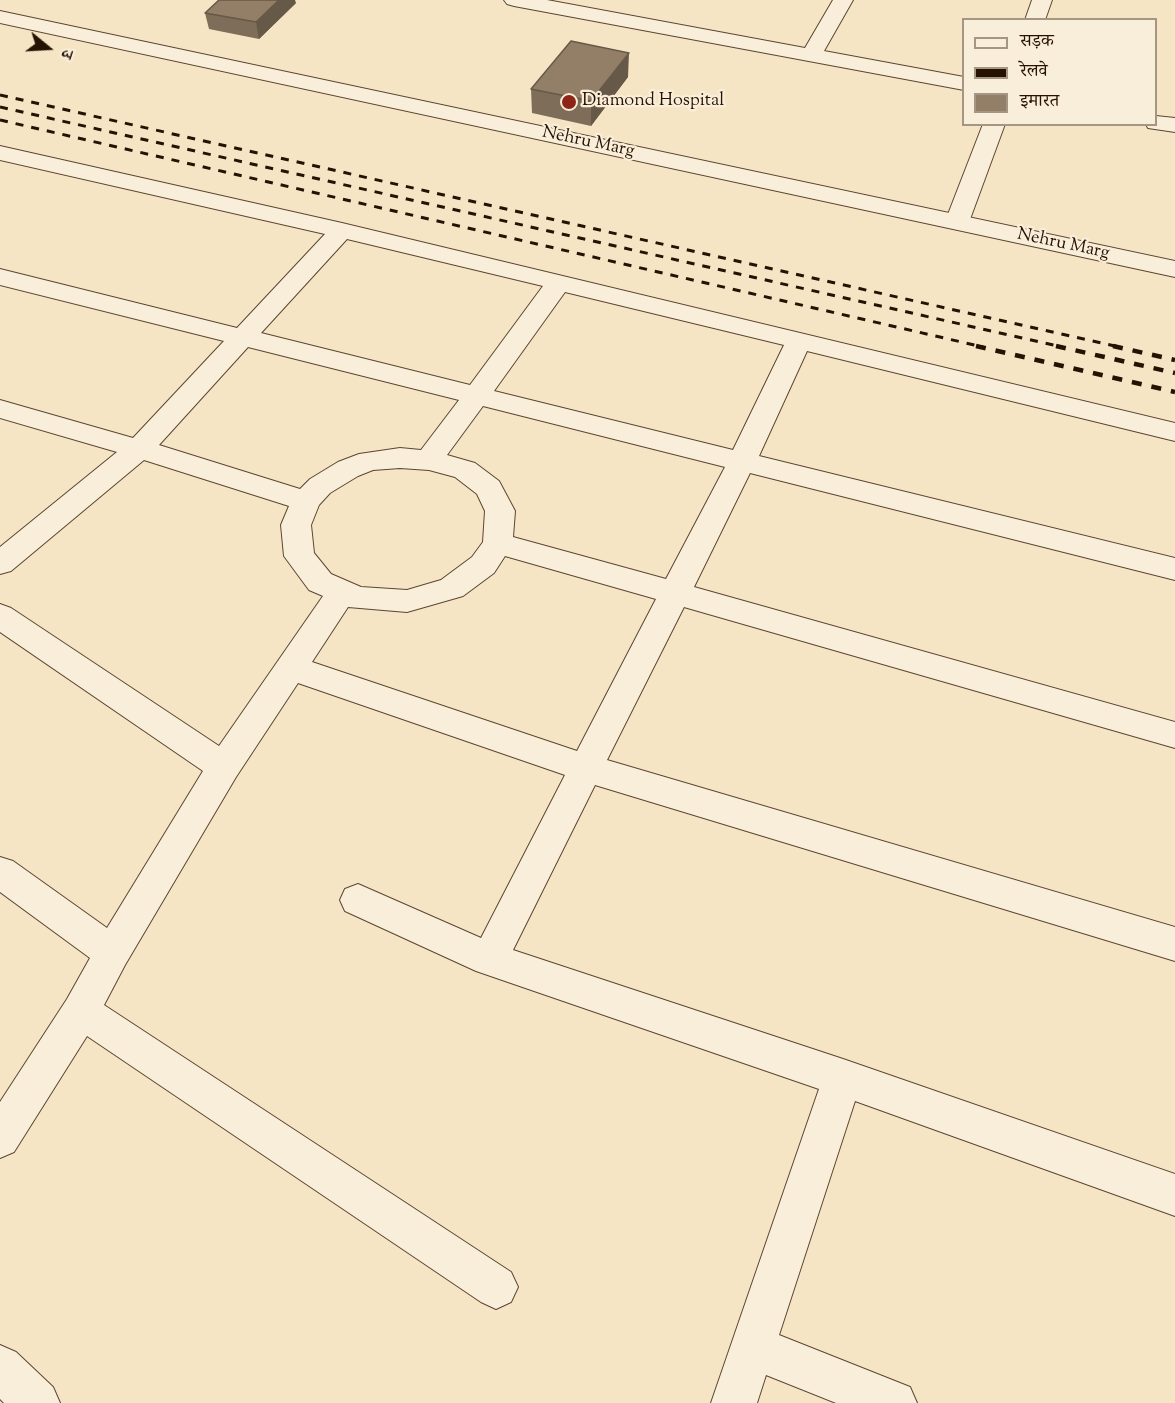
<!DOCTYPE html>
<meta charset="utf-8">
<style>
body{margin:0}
#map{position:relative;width:1175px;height:1403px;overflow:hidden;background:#f6e5c5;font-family:"Sorts Mill Goudy","Noto Serif Devanagari",serif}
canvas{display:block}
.legend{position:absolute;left:962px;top:18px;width:195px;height:108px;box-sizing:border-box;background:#f9eed9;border:2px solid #a59683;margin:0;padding:8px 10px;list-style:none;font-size:18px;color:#271101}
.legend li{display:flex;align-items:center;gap:12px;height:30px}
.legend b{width:30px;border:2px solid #a59683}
.north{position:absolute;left:18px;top:18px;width:60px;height:60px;-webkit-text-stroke:4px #f9eed9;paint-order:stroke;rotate:108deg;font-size:16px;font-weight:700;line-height:24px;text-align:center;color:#271101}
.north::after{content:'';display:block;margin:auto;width:21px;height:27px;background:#271101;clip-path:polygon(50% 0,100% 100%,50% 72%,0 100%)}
</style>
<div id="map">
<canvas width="1175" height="1403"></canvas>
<ul class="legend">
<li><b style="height:8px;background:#f9eed9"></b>सड़क</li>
<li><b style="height:8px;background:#271101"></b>रेलवे</li>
<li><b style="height:16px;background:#937f67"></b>इमारत</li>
</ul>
<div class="north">उ</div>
</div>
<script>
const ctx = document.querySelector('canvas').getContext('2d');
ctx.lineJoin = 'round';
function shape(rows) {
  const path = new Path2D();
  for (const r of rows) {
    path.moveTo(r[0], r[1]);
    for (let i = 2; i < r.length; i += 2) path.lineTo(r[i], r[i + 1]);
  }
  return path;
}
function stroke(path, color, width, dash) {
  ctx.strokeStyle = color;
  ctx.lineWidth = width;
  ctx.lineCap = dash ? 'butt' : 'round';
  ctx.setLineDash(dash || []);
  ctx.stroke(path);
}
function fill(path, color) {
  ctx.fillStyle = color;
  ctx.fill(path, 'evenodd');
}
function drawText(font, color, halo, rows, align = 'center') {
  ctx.font = font + ' "Sorts Mill Goudy",serif';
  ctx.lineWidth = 4.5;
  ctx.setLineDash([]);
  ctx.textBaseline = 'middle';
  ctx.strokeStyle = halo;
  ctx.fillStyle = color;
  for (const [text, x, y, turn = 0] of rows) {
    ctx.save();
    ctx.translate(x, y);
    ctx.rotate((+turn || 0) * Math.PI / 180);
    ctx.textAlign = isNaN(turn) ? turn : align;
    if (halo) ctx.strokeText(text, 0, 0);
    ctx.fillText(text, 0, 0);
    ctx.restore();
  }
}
const minor = shape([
 [504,0,547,0,805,48,833,0,853,0,824,51,964,77,964,90,514,6,507,4,504,0],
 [1032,0,1052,0,1045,20,1025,20,1032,0],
 [1156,116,1175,118,1175,132,1148,128,1146,124,1156,124,1156,116],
 [983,124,1005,124,969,222,966,227,957,229,948,227,945,222,983,124],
 [0,146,342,223,1175,423,1175,441,807,351,759,456,1175,558,1175,580,750,473,694,587,1175,722,1175,748,684,607,607,760,1175,927,1175,961,595,785,513,950,843,1059,1175,1174,1175,1216,855,1101,779,1335,910,1387,917,1403,836,1403,766,1375,757,1403,711,1403,819,1089,476,971,345,911,340,900,345,889,358,884,481,938,565,775,298,683,236,777,125,965,104,1005,511,1272,518,1287,511,1302,496,1309,481,1302,87,1036,14,1152,0,1158,0,1102,67,999,90,958,0,892,0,857,13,861,107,928,203,771,0,632,0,604,11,608,219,746,323,596,309,590,284,556,281,525,289,506,144,460,11,571,0,574,0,547,117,452,0,418,0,400,133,438,224,341,0,285,0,269,237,328,325,234,0,160,0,146],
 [347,239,543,286,470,385,261,333,347,239],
 [565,292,784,345,733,450,494,391,565,292],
 [248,347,459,400,421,450,400,448,359,454,338,462,310,479,300,489,159,445,248,347],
 [483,406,725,467,666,579,513,537,515,511,499,481,475,463,447,455,483,406],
 [400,468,429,470,455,477,477,494,485,511,483,542,472,557,441,580,407,590,361,587,331,574,314,553,311,525,319,505,330,493,358,476,373,470,400,468],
 [505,556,656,599,577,751,312,662,348,607,407,612,463,596,494,573,505,556],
 [0,1345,16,1352,53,1387,60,1403,4,1403,0,1399,0,1345]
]);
const tertiary = shape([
 [0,11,1175,261,1175,277,0,23,0,11]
]);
const railFar1 = shape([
 [0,95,1119,347],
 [0,107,1062,347],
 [0,120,983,347]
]);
const rail = shape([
 [976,346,1175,392],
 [1056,346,1175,373],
 [1113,346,1175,360]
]);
const wall = shape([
 [296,3,259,39,209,29,205,13],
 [628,77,591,126,532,113,531,89]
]);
const shadedWall = shape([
 [279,0,295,0,296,3,259,39,256,22],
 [629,53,628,77,591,126,591,101]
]);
const building = shape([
 [219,0,279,0,256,22,205,13,219,0],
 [571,41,629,53,591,101,531,89,571,41]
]);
const markers = [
 [569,102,8,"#8f2418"]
];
const farPoinames = [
 ["Diamond Hospital",582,102]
];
const farStreetnames = [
 ["Nehru Marg",588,143,12],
 ["Nehru Marg",1063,245,12]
];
stroke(minor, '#5b4632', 2);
stroke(tertiary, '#5b4632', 2);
fill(minor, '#f9eed9');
fill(tertiary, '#f9eed9');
stroke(railFar1, '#271101', 3, [8, 8]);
stroke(rail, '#271101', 4.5, [10, 10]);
fill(wall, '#7e6d59');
fill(shadedWall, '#675948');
fill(building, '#937f67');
stroke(building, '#675948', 1.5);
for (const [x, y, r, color] of markers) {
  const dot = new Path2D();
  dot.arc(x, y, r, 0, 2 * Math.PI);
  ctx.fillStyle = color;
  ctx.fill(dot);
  stroke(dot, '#f9eed9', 2);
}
drawText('18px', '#271101', '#f9eed9', farPoinames, 'left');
drawText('18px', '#271101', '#f9eed9', farStreetnames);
</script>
